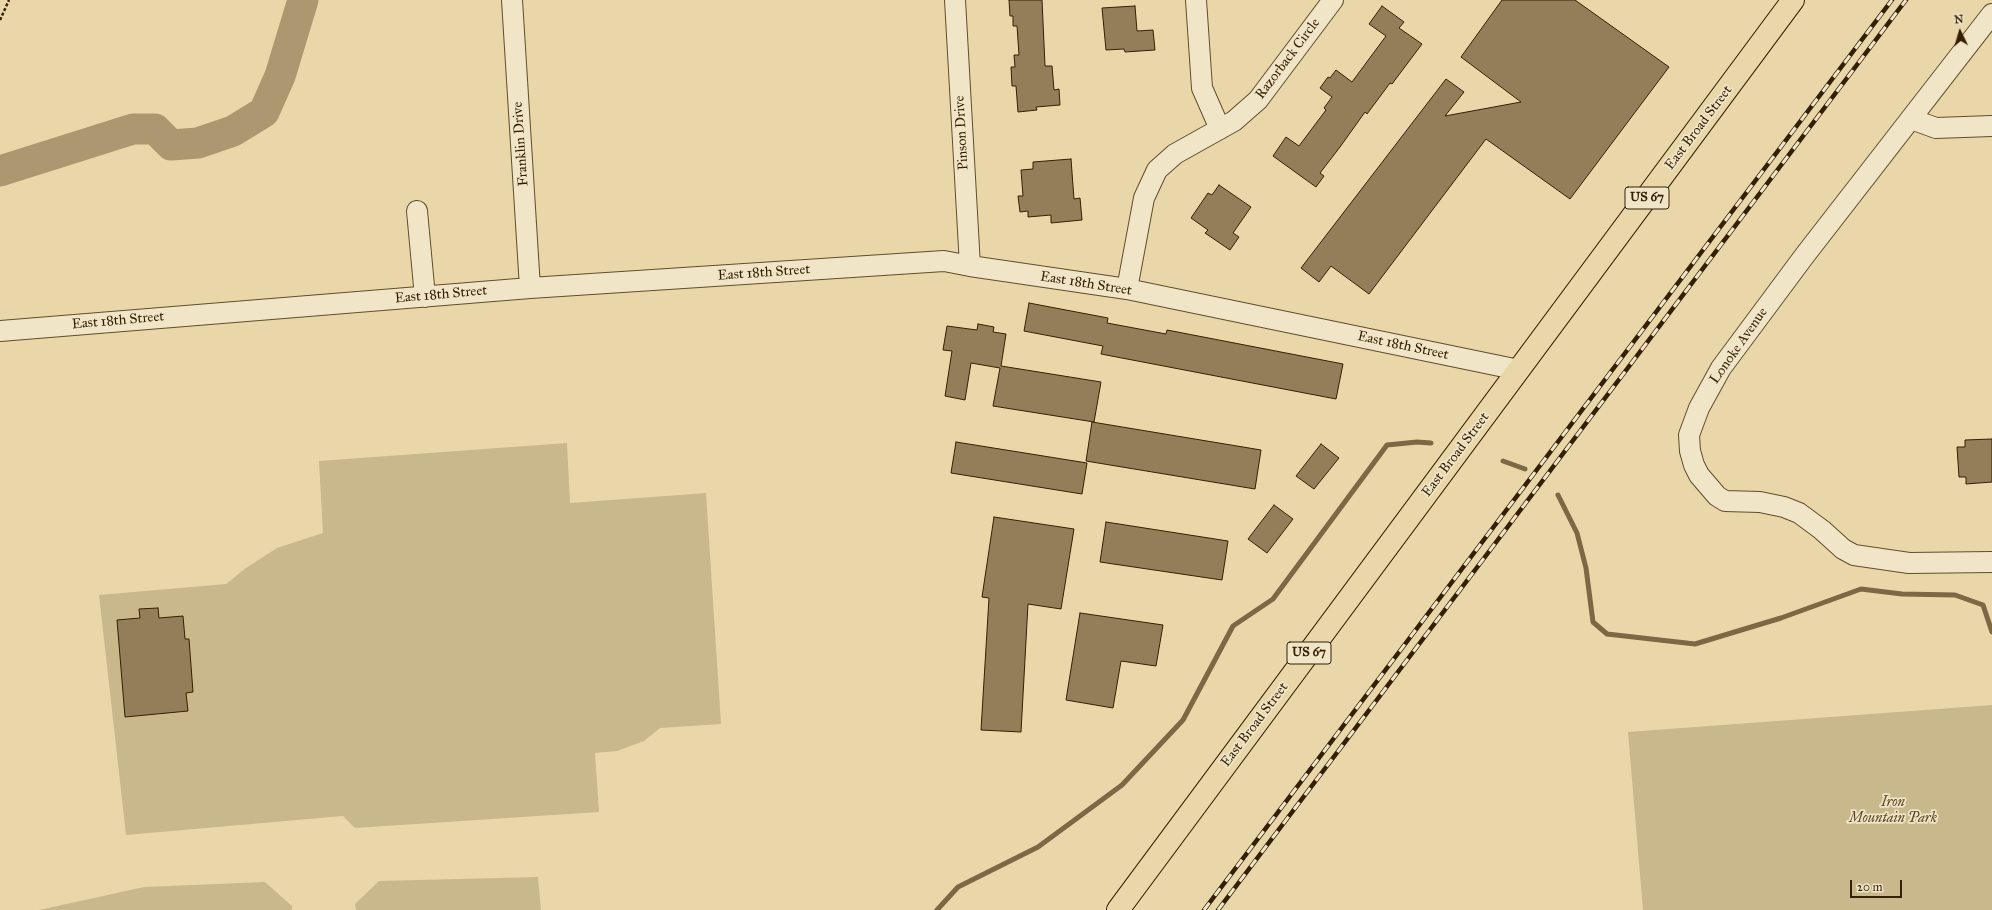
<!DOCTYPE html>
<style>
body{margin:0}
#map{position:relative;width:1992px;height:910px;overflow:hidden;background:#e9d7a9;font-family:"IM FELL Great Primer",serif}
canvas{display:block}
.north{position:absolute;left:1940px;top:12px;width:40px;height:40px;-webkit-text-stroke:3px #f1e5c7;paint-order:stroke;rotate:355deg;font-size:11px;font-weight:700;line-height:16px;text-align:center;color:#341f02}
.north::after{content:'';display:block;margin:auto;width:14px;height:18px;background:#341f02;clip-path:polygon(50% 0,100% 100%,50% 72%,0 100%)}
.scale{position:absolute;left:1850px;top:880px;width:52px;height:18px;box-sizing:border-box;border:2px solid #341f02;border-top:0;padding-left:5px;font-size:12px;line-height:14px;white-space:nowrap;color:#341f02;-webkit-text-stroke:3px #f1e5c7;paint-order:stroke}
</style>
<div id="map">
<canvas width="1992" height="910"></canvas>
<div class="north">N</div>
<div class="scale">20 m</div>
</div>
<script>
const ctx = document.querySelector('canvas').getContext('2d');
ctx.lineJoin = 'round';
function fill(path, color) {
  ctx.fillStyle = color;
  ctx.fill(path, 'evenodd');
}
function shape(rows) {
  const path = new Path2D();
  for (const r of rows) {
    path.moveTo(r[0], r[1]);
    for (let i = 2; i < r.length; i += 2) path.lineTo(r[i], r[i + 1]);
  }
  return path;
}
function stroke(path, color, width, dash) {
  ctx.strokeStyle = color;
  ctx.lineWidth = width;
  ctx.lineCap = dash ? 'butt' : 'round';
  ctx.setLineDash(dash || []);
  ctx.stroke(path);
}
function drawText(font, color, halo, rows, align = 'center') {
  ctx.font = font + ' "IM FELL Great Primer",serif';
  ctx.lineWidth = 3.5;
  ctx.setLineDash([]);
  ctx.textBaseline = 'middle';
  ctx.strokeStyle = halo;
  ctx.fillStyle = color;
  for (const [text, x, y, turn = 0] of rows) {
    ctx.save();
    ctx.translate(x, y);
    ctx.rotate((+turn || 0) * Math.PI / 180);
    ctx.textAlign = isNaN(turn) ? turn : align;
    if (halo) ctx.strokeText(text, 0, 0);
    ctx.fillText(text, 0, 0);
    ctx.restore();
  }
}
const green = shape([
 [567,443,570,503,706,493,721,724,660,728,644,741,617,751,595,753,599,812,355,828,343,816,126,835,99,595,226,584,246,568,277,548,323,533,319,461],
 [1992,705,1992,910,1643,910,1628,732],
 [538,877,541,910,356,910,355,904,379,881],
 [265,882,292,906,292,910,39,910,144,887]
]);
const stream = shape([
 [1503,461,1525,469],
 [1558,495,1577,533,1586,568,1593,622,1607,634,1695,644,1781,618,1861,589,1902,594,1955,595,1983,605,1992,632],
 [937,910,958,887,1038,847,1122,785,1183,720,1233,626,1273,599,1387,445,1417,442,1431,443]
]);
const river = shape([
 [0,171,133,129,155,129,171,145,198,143,233,131,264,112,280,76,303,0]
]);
const building = shape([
 [1009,0,1042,0,1045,66,1052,66,1054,90,1059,89,1060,105,1036,107,1037,110,1018,112,1016,86,1012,86,1011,67,1015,67,1014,55,1019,55,1017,26,1013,26,1013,16,1010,16,1009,0],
 [1502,0,1575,0,1669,67,1570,199,1486,139,1369,294,1331,266,1319,282,1301,268,1446,79,1464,92,1445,116,1521,102,1461,57,1502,0],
 [1135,6,1137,31,1153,30,1155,50,1125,52,1124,49,1106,50,1102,8,1135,6],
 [1382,6,1404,22,1399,28,1422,44,1392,84,1390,83,1367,114,1365,112,1340,147,1320,173,1324,176,1316,187,1273,156,1286,137,1299,146,1326,110,1324,108,1332,97,1320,88,1328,77,1330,78,1336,70,1352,82,1386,36,1369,24,1382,6],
 [1071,159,1074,199,1080,198,1082,220,1051,223,1051,215,1028,217,1028,211,1020,212,1018,196,1023,196,1021,170,1033,169,1033,162,1071,159],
 [1219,185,1251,207,1233,233,1239,237,1230,250,1205,233,1208,230,1191,218,1208,193,1212,195,1219,185],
 [1029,303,1108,318,1107,323,1166,334,1167,330,1343,364,1336,399,1101,354,1103,346,1024,331,1029,303],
 [978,324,994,327,993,332,1006,334,1001,366,1101,382,1094,422,993,406,1000,368,971,363,965,400,945,396,952,351,943,350,947,326,977,330,978,324],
 [1092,422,1261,450,1255,489,1086,461,1092,422],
 [1992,439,1992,482,1966,484,1966,477,1959,477,1957,447,1965,447,1965,440,1992,439],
 [956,442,1087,463,1082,494,951,473,956,442],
 [1321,444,1339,458,1314,489,1296,476,1321,444],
 [1274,505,1293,519,1267,553,1248,539,1274,505],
 [994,517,1074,529,1061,609,1028,604,1021,732,981,730,989,598,982,597,994,517],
 [1106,522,1228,541,1222,580,1100,562,1106,522],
 [158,608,159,618,183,616,185,639,189,639,193,692,186,693,188,711,125,717,117,620,140,618,139,609,158,608],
 [1080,613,1163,625,1156,666,1121,661,1113,708,1066,700,1080,613]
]);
const path = shape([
 [0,20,9,0]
]);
const minor = shape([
 [512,0,530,288],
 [955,0,970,266],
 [1196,0,1202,88,1220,129],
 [1992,14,1805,255,1721,368,1699,408,1689,435,1690,451,1694,465,1699,475,1717,496,1725,501,1760,502,1784,507,1799,513,1822,530,1843,549,1854,555,1909,563,1992,562],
 [1911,119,1936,128,1992,126],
 [417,211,425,297],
 [1127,289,1144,198,1157,170,1175,154,1234,121,1258,100,1333,0],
 [0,331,530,288,944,261,970,266,1127,289,1519,370]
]);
const major = shape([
 [1118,910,1793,0]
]);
const rail = shape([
 [1204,910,1892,0],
 [1218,910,1906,0]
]);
const shields = [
 [1647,198,44],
 [1309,653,44]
];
const shieldNames = [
 ["US 67",1647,198],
 ["US 67",1309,653]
];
const streetNames = [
 ["Razorback Circle",1288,59,-53],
 ["East Broad Street",1699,128,-53],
 ["Pinson Drive",962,133,-93],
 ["Franklin Drive",521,144,-94],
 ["East 18th Street",764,273,-4],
 ["East 18th Street",1086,284,9],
 ["East 18th Street",441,295,-5],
 ["East 18th Street",118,321,-5],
 ["East 18th Street",1403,346,12],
 ["Lonoke Avenue",1739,346,-55],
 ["East Broad Street",1456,455,-53],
 ["East Broad Street",1255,725,-53]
];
const parkNames = [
 ["Iron",1893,803],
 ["Mountain Park",1893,819]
];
fill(green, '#cab88d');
stroke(stream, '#7b6844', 5);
stroke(river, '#ab9870', 31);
fill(building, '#927f59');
stroke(building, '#341f02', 1);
stroke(minor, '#614d2c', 22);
stroke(major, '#341f02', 24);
stroke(path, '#341f02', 2.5, [3, 2]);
stroke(minor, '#f1e5c7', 20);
stroke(major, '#e9d7a9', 22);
stroke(rail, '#341f02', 4.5);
stroke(rail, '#f1e5c7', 3, [9]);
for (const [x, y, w] of shields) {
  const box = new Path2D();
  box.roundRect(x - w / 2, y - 11, w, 22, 3);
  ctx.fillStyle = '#f1e5c7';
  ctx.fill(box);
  stroke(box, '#341f02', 1);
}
drawText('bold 13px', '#341f02', null, shieldNames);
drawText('14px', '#341f02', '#f1e5c7', streetNames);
drawText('italic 14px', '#5a4525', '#f1e5c7', parkNames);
</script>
